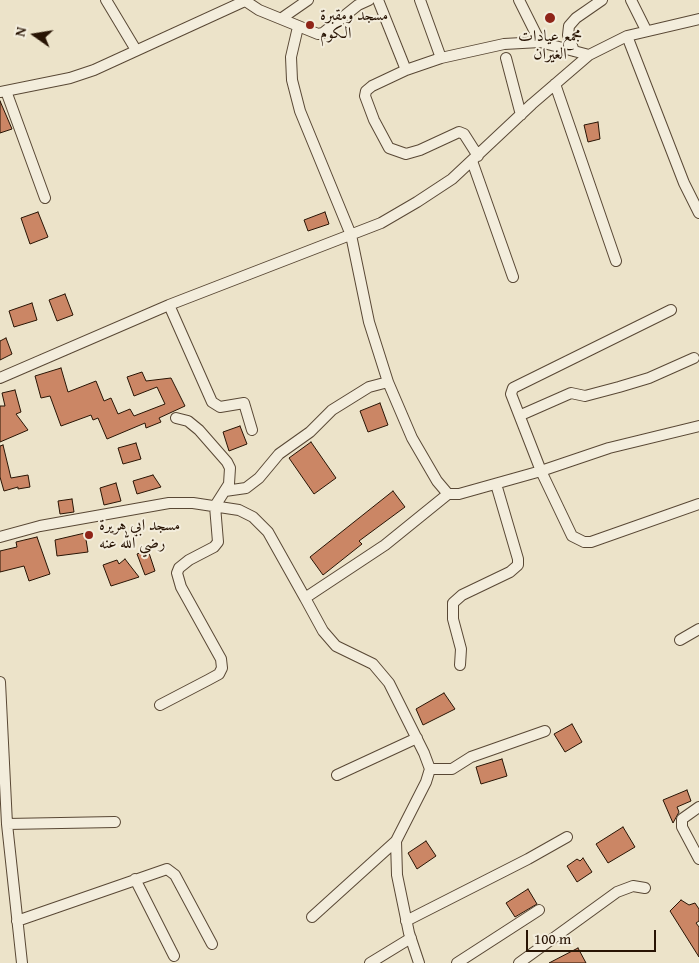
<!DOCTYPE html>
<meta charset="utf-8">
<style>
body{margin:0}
#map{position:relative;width:699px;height:963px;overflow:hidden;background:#ece3c9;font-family:"Gentium Book Plus",serif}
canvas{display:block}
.north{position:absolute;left:10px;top:10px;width:50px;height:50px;-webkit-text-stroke:4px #f3eddc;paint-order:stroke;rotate:283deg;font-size:14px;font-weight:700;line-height:20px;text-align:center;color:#281404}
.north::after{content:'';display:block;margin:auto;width:18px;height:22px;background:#281404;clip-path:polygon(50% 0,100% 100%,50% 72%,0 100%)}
.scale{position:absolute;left:526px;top:930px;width:130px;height:22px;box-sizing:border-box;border:2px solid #281404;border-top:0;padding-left:6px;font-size:15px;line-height:18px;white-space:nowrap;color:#281404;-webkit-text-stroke:4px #f3eddc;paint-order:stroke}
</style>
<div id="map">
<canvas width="699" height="963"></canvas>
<div class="north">N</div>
<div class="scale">100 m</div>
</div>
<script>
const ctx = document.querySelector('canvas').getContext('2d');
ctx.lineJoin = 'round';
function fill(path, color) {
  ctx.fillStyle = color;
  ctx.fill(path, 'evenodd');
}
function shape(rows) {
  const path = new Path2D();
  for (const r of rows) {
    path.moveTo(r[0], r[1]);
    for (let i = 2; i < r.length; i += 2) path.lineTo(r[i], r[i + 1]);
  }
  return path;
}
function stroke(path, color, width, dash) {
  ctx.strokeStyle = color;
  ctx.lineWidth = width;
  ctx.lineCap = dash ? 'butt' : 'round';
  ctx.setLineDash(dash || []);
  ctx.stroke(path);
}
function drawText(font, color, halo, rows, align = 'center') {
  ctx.font = font + ' "Gentium Book Plus",Amiri,serif';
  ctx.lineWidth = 4;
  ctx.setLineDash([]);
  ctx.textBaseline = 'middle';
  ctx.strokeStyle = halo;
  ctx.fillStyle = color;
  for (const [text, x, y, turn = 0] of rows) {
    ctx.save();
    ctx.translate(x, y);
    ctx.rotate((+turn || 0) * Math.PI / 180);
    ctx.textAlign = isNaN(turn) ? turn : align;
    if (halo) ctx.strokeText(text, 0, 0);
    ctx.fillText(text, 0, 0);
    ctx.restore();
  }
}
const building = shape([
 [0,101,12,129,0,133,0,101],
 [598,122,600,139,588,142,584,125,598,122],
 [38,212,48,237,30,244,21,218,38,212],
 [325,212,329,224,308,231,304,220,325,212],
 [65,294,73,315,57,321,49,300,65,294],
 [32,303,37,320,14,327,9,311,32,303],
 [6,338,12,354,0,360,0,341,6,338],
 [61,368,68,392,96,381,104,401,111,398,118,414,130,409,134,416,165,404,157,387,134,396,127,377,142,372,146,381,171,378,185,406,159,418,161,422,146,428,145,423,107,439,98,418,93,420,91,415,61,426,50,396,41,398,35,376,61,368],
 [15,390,21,412,16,414,28,430,0,442,0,406,5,406,2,393,15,390],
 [380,403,388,425,368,432,360,411,380,403],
 [240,426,247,444,229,451,223,432,240,426],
 [311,442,336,478,314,494,289,458,311,442],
 [136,443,141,459,123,464,118,448,136,443],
 [3,445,11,478,28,475,30,487,18,489,18,487,4,491,0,477,0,446,3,445],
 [153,475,161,487,137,494,133,481,153,475],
 [116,483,121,501,104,505,100,488,116,483],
 [393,491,405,507,359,541,362,544,323,575,310,557,393,491],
 [72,499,74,512,60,514,58,501,72,499],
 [85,533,88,552,57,556,55,540,85,533],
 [37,537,50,574,29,581,24,566,0,572,0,551,17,547,16,542,37,537],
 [148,550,155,571,145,575,137,554,148,550],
 [125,559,139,577,111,586,103,565,117,560,119,564,125,559],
 [444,693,455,709,423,725,416,709,444,693],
 [572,724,582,742,565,752,554,734,572,724],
 [502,759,507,776,481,784,476,767,502,759],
 [687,790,691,801,677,807,679,812,673,823,663,800,687,790],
 [623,827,635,847,608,863,596,844,623,827],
 [426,841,436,856,417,869,408,853,426,841],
 [583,858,592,872,577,882,567,866,577,859,580,861,583,858],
 [528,889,537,904,515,917,506,903,528,889],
 [681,900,689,905,695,903,699,909,699,921,696,923,699,927,699,957,670,911,681,900],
 [578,948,586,963,549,963,578,948]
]);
const minor = shape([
 [106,0,136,50],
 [244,0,259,10,318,34,323,33,358,5,369,0],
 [378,0,406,70,441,58,504,44,540,42,589,55],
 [420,0,441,58],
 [519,0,540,42],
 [631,0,646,30],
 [282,18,308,0],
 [298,27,291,57,292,80,300,111,351,235,369,322,388,382,412,438,437,481,448,494,385,545,305,598,323,631,336,646,373,664,389,683,424,753,430,769,426,782,396,841,397,875,409,933,419,963],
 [627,36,684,183,699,213],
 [574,51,568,35,569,26,576,18,602,0],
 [506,58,521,115],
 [406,70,372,86,366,91,365,96,374,120,389,148,406,154,420,150,459,132,464,134,478,156],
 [555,84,616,261],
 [6,91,45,198],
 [0,92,70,78,94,70,247,0],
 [472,161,513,277],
 [169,305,212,402,220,407,244,403,252,430],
 [671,310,513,388,511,394,541,471,609,448,699,426],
 [0,378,169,305,381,223,417,202,452,179,532,104,589,55,627,36,699,19],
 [521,415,571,393,585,396,619,387,649,378,694,358],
 [225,491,246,488,259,478,279,454,310,432,332,410,369,387,388,382],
 [448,494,459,494,541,471,572,536,584,542,591,542,699,504],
 [0,537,40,526,169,503,193,503,239,510,253,517,268,532,305,598],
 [680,640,699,629],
 [460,665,461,649,453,619,453,603,462,595,510,572,518,565,518,559,496,484],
 [0,682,7,824,22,963],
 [160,705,208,680,219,674,222,668,221,659,181,587,177,573,179,568,189,560,214,547,218,542,215,506,229,484,230,468,227,462,199,430,188,421,176,418],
 [430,769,452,769,471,757,545,731],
 [337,775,417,738],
 [699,807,682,819,682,827,699,859],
 [7,824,115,822],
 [135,879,174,956],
 [312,917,396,841],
 [17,921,167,869,175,875,212,944],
 [406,921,528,859,567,837],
 [370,963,411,938],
 [457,963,539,910],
 [519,963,617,892,633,886,645,888]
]);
const markers = [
 [550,18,6,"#8f2418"],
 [310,25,5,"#8f2418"],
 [89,535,5,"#8f2418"]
];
const poiNames = [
 ["مسجد ومقبرة",320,16],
 ["الكوم",320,34],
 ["مجمع عيادات",550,37,"center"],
 ["الغيران",550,55,"center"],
 ["مسجد ابي هريرة",99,526],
 ["رضي الله عنه",99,544]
];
fill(building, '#cb8665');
stroke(building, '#281404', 1);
stroke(minor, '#594835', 12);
stroke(minor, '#f3eddc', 10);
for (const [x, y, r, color] of markers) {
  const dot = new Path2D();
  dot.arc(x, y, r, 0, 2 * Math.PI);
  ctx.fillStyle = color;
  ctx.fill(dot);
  stroke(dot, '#f3eddc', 2);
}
drawText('16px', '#281404', '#f3eddc', poiNames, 'left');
</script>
